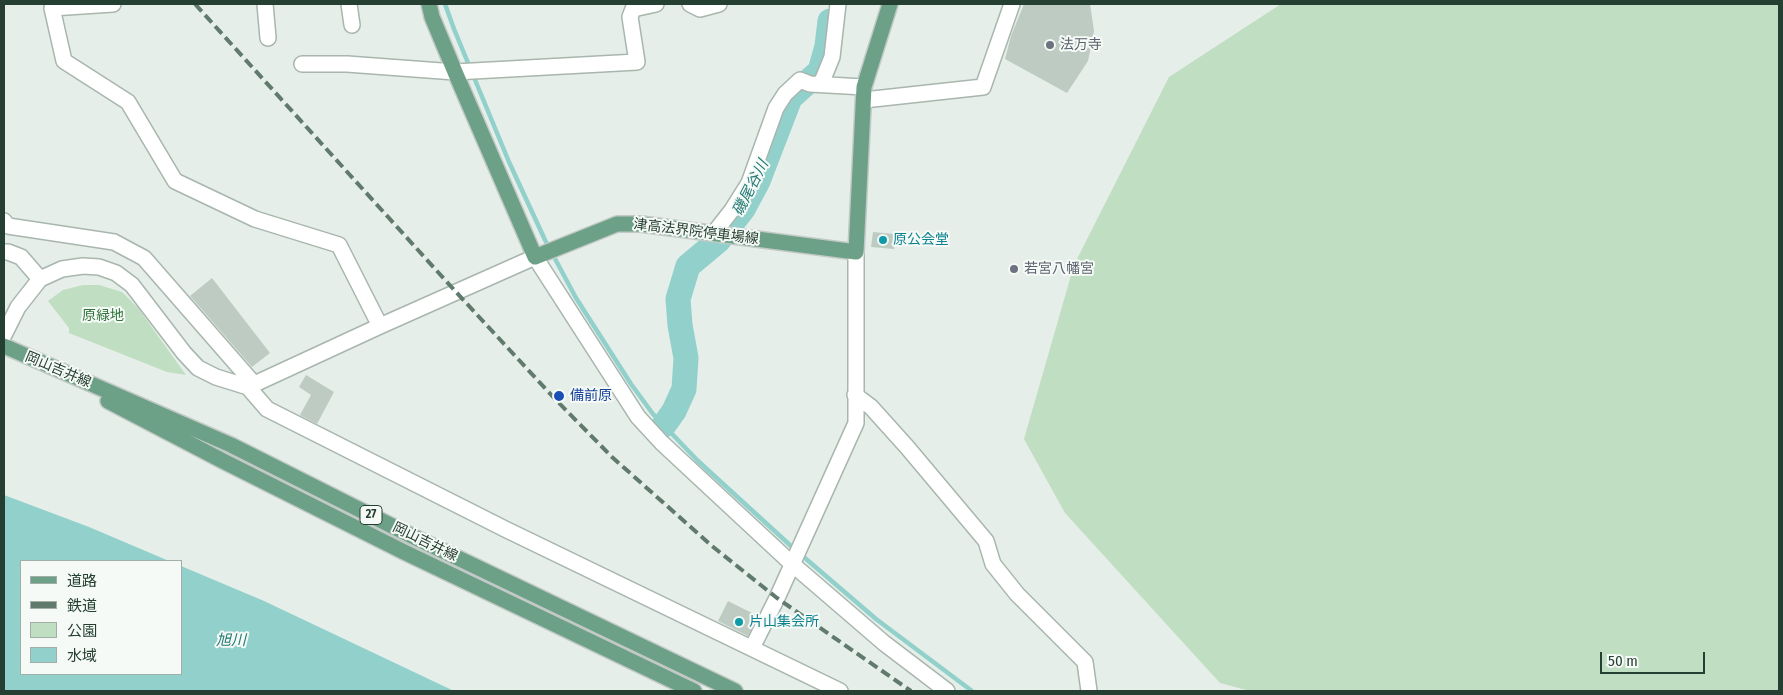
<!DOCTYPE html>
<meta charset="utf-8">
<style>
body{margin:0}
#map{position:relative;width:1783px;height:695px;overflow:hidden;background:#e5eee8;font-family:"Fira Sans Condensed","Noto Sans JP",sans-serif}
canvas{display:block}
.frame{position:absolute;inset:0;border:5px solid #253f32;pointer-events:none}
.legend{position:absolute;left:20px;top:560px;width:162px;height:115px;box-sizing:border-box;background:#f6faf7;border:1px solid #a2afa8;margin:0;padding:6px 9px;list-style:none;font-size:15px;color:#253f32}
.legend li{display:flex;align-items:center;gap:10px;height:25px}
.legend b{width:25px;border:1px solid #a2afa8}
.scale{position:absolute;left:1600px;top:652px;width:105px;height:22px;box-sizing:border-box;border:2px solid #253f32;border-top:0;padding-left:6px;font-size:15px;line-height:18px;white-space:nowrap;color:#253f32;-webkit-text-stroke:4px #f6faf7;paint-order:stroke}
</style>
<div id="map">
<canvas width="1783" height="695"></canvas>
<div class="frame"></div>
<ul class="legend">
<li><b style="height:6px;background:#6ca187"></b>道路</li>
<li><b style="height:6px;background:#607a6d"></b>鉄道</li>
<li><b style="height:14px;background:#c0dec1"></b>公園</li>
<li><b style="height:14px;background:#91d0cb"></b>水域</li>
</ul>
<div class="scale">50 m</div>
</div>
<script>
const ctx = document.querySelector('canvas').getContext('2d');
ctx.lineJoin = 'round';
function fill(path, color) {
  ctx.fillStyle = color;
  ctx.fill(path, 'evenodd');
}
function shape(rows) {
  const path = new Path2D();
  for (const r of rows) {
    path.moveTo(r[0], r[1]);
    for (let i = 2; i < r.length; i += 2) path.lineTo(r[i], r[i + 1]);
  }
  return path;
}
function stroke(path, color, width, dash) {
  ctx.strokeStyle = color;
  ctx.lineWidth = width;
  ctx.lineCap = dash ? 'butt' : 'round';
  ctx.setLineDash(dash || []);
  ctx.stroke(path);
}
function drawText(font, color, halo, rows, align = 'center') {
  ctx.font = font + ' "Fira Sans Condensed","Noto Sans JP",sans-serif';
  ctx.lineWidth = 4;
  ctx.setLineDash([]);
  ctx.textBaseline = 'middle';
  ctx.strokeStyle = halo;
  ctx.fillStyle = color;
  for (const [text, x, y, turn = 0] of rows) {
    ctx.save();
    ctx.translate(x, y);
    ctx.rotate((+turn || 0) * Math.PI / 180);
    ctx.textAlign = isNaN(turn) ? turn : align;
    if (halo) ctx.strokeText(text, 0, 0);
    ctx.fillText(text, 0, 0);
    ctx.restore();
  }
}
const green = shape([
 [1281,4,1779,4,1779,691,1250,691,1220,683,1065,513,1024,439,1074,265,1169,77],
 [83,285,99,285,122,292,138,308,186,375,167,372,69,333,69,328,48,301,63,290]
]);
const water = shape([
 [4,495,89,527,169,561,21,561,21,674,181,674,181,566,264,601,454,691,4,691]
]);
const stream = shape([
 [445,4,454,29,509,162,545,240,576,298,631,384,653,414,698,461,791,546,876,619,972,691]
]);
const river = shape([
 [664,425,674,411,684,389,686,358,680,325,678,299,688,266,718,241,743,209,758,181,790,98,820,71,827,46,830,21]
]);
const building = shape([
 [1024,4,1090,4,1094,31,1088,61,1067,93,1005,59,1011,36],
 [873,232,895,234,894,249,871,247],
 [212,278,270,353,252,367,190,296],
 [306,375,334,392,317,424,300,415,311,395,299,387],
 [728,601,758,616,748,636,718,621]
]);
const minor = shape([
 [113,4,52,8,64,61,128,102,175,181,255,219,339,245,380,326],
 [265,4,268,38],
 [349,4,352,25],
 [690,4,700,9,719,4],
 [302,64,347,64,455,72,637,62,630,17,633,9,656,4],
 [821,84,832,57,838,4],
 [864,100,983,87,1012,4],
 [4,221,8,226,114,242,144,258,254,384],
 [714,233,732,210,749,183,776,108,785,94,800,80,810,84,864,87],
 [4,252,8,252,21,257,40,279],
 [4,335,18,307,40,279,62,269,83,266,99,267,116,273,132,285,184,353,198,368,216,377,248,387,267,409,505,529,840,691],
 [248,387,380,326,535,257,638,417,662,443,791,563,884,643,947,691],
 [855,395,871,407,907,447,986,541,993,564,1017,594,1085,662,1089,691],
 [752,648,777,598,856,423,856,252]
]);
const major = shape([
 [429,4,432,17,455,72,535,257,617,224,641,224,856,252,864,87,890,4],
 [4,346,231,445,412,536,735,691],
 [108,401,223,461,404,552,694,691]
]);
const rail = shape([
 [195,4,456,292,556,400,612,457,712,546,777,598,911,691]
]);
const markers = [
 [1050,45,5,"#6b7280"],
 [883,240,5,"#0f9aa8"],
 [1014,269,5,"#6b7280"],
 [559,396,6,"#1a4fb4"],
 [739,622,5,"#0f9aa8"]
];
const shields = [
 [371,515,22]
];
const shieldNames = [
 ["27",371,515]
];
const worshipNames = [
 ["法万寺",1060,45],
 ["若宮八幡宮",1024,269]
];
const streetNames = [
 ["津高法界院停車場線",696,232,7],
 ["岡山吉井線",58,370,23],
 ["岡山吉井線",425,542,26]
];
const cultureNames = [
 ["原公会堂",893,240],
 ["片山集会所",749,622]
];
const parkNames = [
 ["原緑地",103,316]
];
const transitNames = [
 ["備前原",570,396]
];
const waterNames = [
 ["磯尾谷川",751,188,-63],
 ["旭川",231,641]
];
fill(green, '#c0dec1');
fill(water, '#91d0cb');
stroke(stream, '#91d0cb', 4.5);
stroke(river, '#91d0cb', 25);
fill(building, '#becbc3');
stroke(minor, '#a8b6ae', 18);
stroke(major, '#c2c9c6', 18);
stroke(minor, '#fff', 15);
stroke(major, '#6ca187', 15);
stroke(rail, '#607a6d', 4, [10, 5]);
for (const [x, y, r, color] of markers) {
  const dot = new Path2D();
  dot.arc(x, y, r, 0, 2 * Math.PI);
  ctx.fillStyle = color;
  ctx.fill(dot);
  stroke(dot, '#f6faf7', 2);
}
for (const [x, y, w] of shields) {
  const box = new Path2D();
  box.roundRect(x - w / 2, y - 9.5, w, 19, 4);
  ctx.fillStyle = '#f6faf7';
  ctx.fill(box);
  stroke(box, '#253f32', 1);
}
drawText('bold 12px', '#253f32', null, shieldNames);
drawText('14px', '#5b616d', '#f6faf7', worshipNames, 'left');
drawText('14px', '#253f32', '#f6faf7', streetNames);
drawText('14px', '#0d838f', '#f6faf7', cultureNames, 'left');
drawText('14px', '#31743b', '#f6faf7', parkNames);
drawText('14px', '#164399', '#f6faf7', transitNames, 'left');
drawText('italic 15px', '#217973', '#f6faf7', waterNames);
</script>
